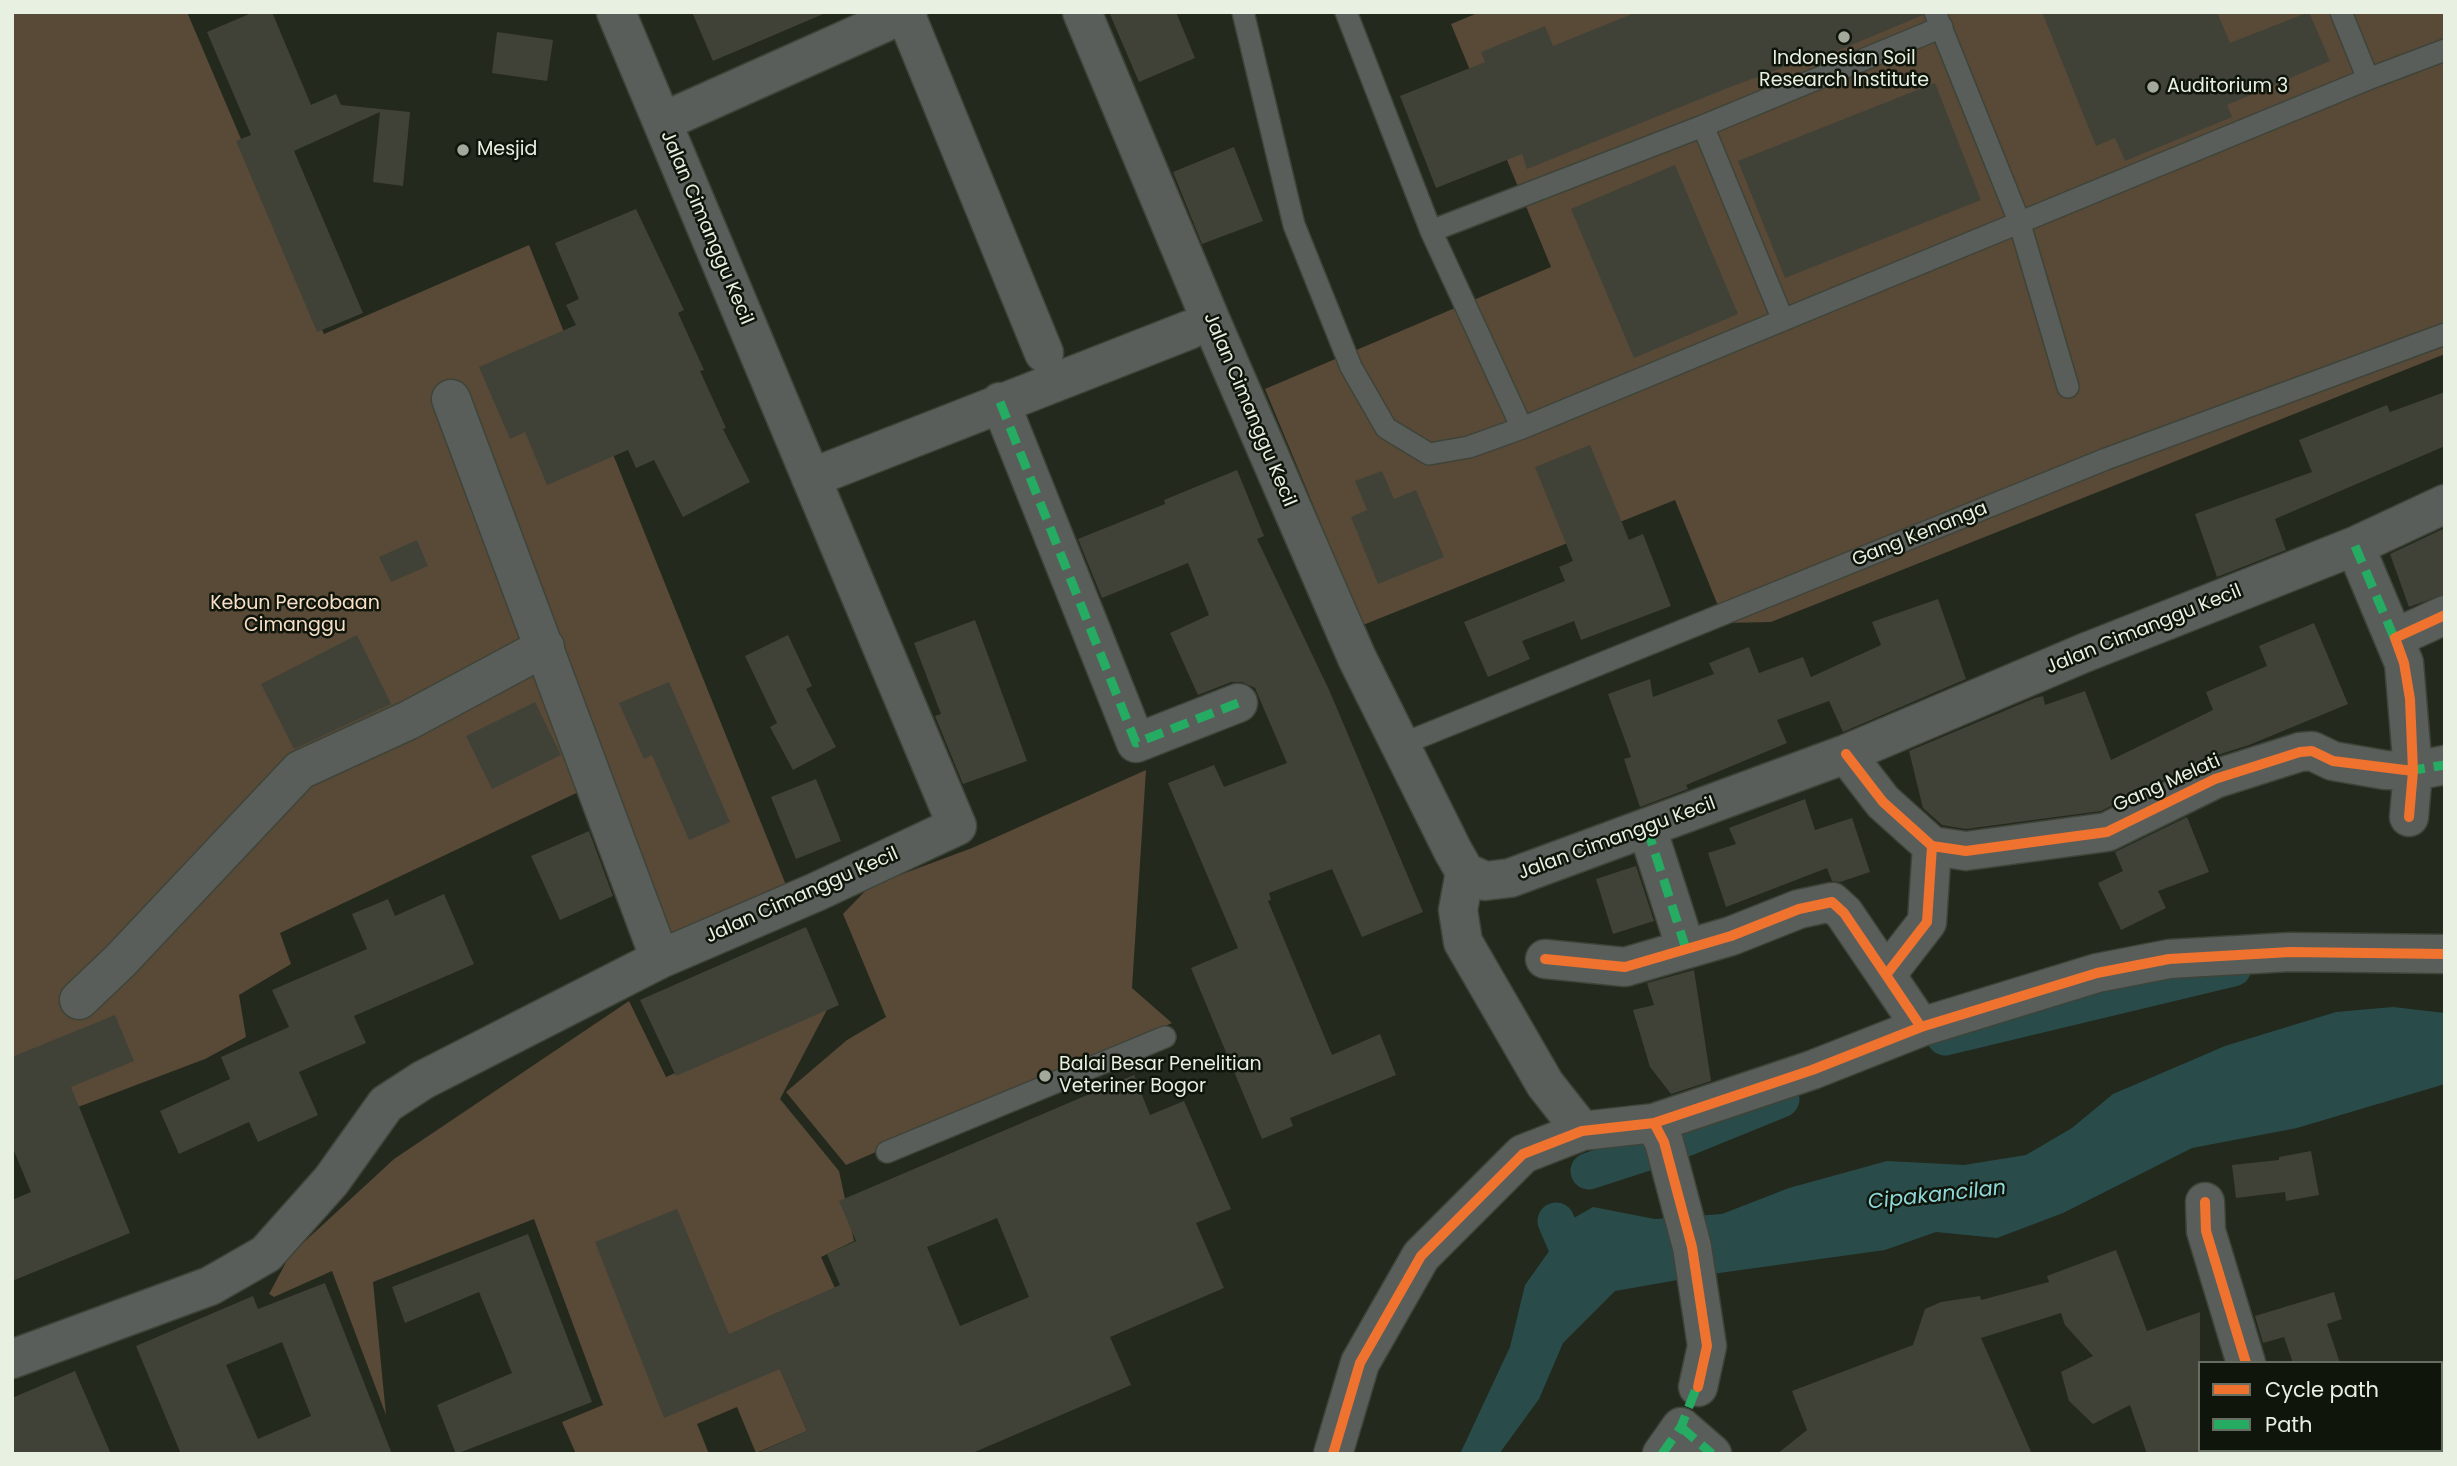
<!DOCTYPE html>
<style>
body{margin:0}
#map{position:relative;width:2457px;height:1466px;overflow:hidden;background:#23291d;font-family:Poppins,sans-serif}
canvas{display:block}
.frame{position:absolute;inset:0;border:14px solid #e8f0e1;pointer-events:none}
.legend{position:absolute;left:2198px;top:1361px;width:245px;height:91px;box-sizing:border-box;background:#0f150b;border:2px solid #666d61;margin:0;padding:9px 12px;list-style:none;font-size:21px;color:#e8f0e1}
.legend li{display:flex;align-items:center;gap:14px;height:35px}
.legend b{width:35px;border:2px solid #666d61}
</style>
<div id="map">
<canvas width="2457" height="1466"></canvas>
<div class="frame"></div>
<ul class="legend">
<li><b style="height:9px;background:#ef722f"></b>Cycle path</li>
<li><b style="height:9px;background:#26ab63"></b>Path</li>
</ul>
</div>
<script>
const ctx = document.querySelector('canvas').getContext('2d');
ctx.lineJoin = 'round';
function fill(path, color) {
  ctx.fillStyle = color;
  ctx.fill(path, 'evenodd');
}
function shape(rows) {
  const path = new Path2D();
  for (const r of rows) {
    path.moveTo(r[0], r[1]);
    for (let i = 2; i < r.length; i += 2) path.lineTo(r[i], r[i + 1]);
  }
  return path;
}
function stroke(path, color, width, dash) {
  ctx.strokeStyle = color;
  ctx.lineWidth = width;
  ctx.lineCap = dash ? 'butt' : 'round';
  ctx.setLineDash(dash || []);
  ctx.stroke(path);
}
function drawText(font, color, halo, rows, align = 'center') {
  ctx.font = font + ' Poppins,sans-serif';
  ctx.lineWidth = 5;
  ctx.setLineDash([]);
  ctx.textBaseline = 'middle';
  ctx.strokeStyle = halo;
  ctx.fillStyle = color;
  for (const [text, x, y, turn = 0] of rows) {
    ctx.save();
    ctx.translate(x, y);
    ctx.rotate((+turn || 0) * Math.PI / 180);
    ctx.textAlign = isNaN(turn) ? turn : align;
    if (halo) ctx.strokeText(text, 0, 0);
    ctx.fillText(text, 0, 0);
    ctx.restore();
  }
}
const green = shape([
 [12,12,187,12,324,334,529,245,786,885,651,942,587,788,280,933,291,964,239,995,246,1037,205,1059,12,1132],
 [1480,12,2445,12,2445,354,1771,622,1725,623,1675,500,1363,625,1265,389,1551,267,1451,24],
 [1146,770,1132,988,1172,1023,846,1165,786,1092,847,1040,886,1017,843,914,870,886,972,848],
 [629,1001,666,1077,829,1006,780,1099,839,1171,854,1241,821,1257,887,1404,804,1301,759,1321,807,1431,756,1453,737,1407,697,1424,709,1454,576,1454,562,1422,603,1405,534,1219,373,1282,386,1415,332,1271,274,1297,269,1294,290,1255,394,1159]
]);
const water = shape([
 [2393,1007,2445,1013,2445,1084,2297,1128,2192,1148,2063,1213,1997,1238,1936,1232,1885,1250,1712,1274,1615,1291,1563,1343,1539,1399,1499,1454,1460,1454,1510,1347,1525,1285,1572,1219,1593,1207,1655,1219,1722,1214,1789,1188,1887,1161,1964,1165,2026,1155,2072,1128,2113,1094,2225,1046,2336,1012]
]);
const canal = shape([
 [1945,1037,2233,968],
 [1589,1171,1663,1147,1781,1099],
 [1556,1221,1579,1275]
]);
const building = shape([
 [254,12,272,12,311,105,336,94,341,105,410,112,403,186,373,182,380,112,294,151,363,313,317,332,236,141,251,135,207,32],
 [692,12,828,12,713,61],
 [1109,12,1176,12,1195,58,1139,82],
 [1637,12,1922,12,1923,15,1825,56,1824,52,1725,89,1527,169,1522,154,1436,188,1400,96,1485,62,1481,52,1545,26,1553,46],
 [2042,12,2217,12,2230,43,2309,12,2330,61,2227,105,2232,117,2125,161,2115,138,2096,146],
 [497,32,553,40,547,81,492,73],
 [1935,83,1981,200,1785,278,1738,161],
 [1234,147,1263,221,1202,244,1173,172],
 [1675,165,1738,314,1634,358,1571,209],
 [636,209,684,310,678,313,704,370,700,371,726,428,723,429,750,482,683,517,654,460,636,468,628,450,547,485,525,432,510,439,479,367,576,325,566,305,579,299,555,243],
 [2445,392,2445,446,2275,519,2286,550,2217,577,2195,514,2312,472,2299,440,2387,405,2390,412],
 [1590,445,1629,540,1643,534,1671,606,1581,640,1574,621,1522,641,1530,659,1488,677,1464,622,1565,581,1559,567,1573,561,1535,467],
 [1237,470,1264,536,1257,539,1330,692,1423,912,1362,937,1332,869,1269,893,1271,900,1268,901,1332,1055,1380,1034,1396,1075,1290,1118,1293,1126,1262,1139,1191,968,1238,948,1168,783,1214,765,1224,787,1287,763,1255,688,1242,682,1231,682,1198,695,1170,633,1209,615,1188,563,1102,598,1078,539,1165,504,1164,500],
 [1382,471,1394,499,1416,490,1444,557,1378,584,1351,517,1367,510,1355,481],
 [2445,528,2445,594,2409,607,2390,554],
 [417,540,428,566,391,582,379,557],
 [1938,599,1966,679,1843,732,1829,701,1777,720,1787,743,1686,785,1688,789,1640,807,1624,759,1631,757,1608,694,1650,679,1653,697,1714,674,1709,663,1749,647,1759,673,1803,657,1811,677,1881,645,1872,622],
 [975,620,1027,761,963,784,935,716,941,714,914,643],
 [2314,623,2348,704,2249,745,2205,759,2101,811,1966,829,1942,825,1923,808,1909,751,2035,698,2043,696,2045,705,2085,691,2111,760,2213,710,2206,692,2267,666,2259,646],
 [357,635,391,704,294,749,261,684],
 [788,635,812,686,806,689,836,747,793,770,770,727,777,723,745,656],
 [669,682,730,822,689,840,652,755,644,759,619,703],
 [535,702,561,755,492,789,466,736],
 [816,779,841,841,796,859,771,797],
 [1805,799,1815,830,1852,818,1870,872,1840,882,1832,881,1827,868,1726,907,1708,853,1736,844,1729,828],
 [2187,817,2209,872,2158,891,2166,908,2121,930,2098,883,2123,871,2115,852],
 [589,831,613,896,560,920,531,856],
 [1636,866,1654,921,1613,934,1596,879],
 [444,894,474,964,354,1016,366,1043,299,1072,318,1115,258,1142,249,1122,179,1154,160,1111,230,1079,221,1057,289,1027,272,990,367,949,352,914,388,899,395,916],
 [806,927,839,1005,676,1076,640,1000],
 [1694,970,1711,1081,1671,1094,1650,1067,1633,1010,1654,1005,1647,983],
 [115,1015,134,1061,71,1087,130,1233,12,1281,12,1200,31,1192,12,1146,12,1057],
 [1134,1075,1150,1115,1184,1101,1231,1209,1196,1223,1224,1288,1110,1337,1131,1385,970,1454,755,1454,807,1431,780,1369,664,1418,595,1242,677,1209,729,1334,840,1285,827,1254,856,1241,839,1201],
 [997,1218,1029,1297,960,1326,927,1247],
 [2311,1151,2319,1195,2286,1201,2285,1192,2236,1198,2232,1165,2279,1160,2279,1157],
 [528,1234,592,1402,456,1454,437,1405,512,1373,479,1292,405,1323,392,1287],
 [2116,1250,2147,1331,2200,1312,2200,1454,2147,1454,2130,1405,2093,1424,2069,1401,2061,1372,2093,1356,2065,1325,2061,1313,1981,1338,2032,1454,1777,1454,1807,1430,1792,1391,1913,1345,1925,1309,1941,1302,1980,1296,1981,1300,2049,1282,2047,1276],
 [325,1283,392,1454,181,1454,136,1346,253,1296,258,1309],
 [282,1342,311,1416,258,1439,226,1365],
 [2334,1292,2342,1319,2327,1324,2340,1363,2293,1363,2284,1337,2263,1343,2255,1316],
 [75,1371,111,1454,12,1454,12,1398]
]);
const service = shape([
 [1243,12,1294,225,1351,367,1386,428,1429,454,1469,447,1522,428,1783,320],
 [1346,12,1431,231,1522,428],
 [1935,12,2019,221,2068,387],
 [2341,12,2368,79],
 [1703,126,1783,320,2368,79,2445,50],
 [1431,231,1703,126,1942,27],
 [1400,745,2106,459,2445,334],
 [887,1152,1165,1037]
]);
const minor = shape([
 [1082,12,1211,321,1357,658,1453,851,1465,872,1485,881,1510,878,1846,754,2084,653,2355,546,2445,504],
 [905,13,1044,353],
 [662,122,908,12],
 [451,399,660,959],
 [1000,402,1136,743,1238,703],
 [811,478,1189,330],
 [2355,546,2404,663,2413,771,2409,817],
 [2395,638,2445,615],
 [1846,754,1883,802,1932,846,1966,851,2107,832,2215,779,2300,752,2312,751,2333,761,2385,770,2413,771,2445,765],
 [1647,828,1686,949],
 [1465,872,1458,910,1463,942,1545,1084,1582,1131],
 [1545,959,1625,967,1731,936,1799,909,1832,902,1844,913,1886,975],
 [79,1000,120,961,300,770,409,720,545,647],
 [1921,1027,1886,975,1927,922,1932,846],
 [1654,1123,1664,1142,1692,1247,1707,1346,1698,1387],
 [2205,1202,2206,1231,2246,1363],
 [12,1359,210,1286,266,1254,331,1181,386,1104,423,1080,660,959,816,892,957,826,616,12],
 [2269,1450,2269,1454],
 [1333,1454,1360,1363,1421,1256,1523,1154,1582,1131,1654,1123,1812,1070,1921,1027,2097,973,2169,959,2290,952,2445,954],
 [1662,1454,1681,1427,1712,1454],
 [2413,1454,2420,1450]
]);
const quiet = shape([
 [1000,402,1136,743,1238,703],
 [2355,546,2396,642],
 [2407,771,2445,765],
 [1647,828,1686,949],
 [1681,1427,1712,1454],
 [2441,1440,2445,1438],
 [2269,1450,2269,1454],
 [1662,1454,1681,1427,1699,1381],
 [2413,1454,2420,1450]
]);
const cycleway = shape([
 [1846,754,1883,802,1932,846,1966,851,2107,832,2215,779,2300,752,2312,751,2333,761,2413,771],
 [2409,817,2413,771,2410,699,2404,663,2395,638,2445,615],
 [1545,959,1625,967,1731,936,1799,909,1832,902,1844,913,1886,975],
 [1921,1027,1886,975,1927,922,1932,846],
 [1654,1123,1664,1142,1692,1247,1707,1346,1698,1387],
 [2205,1202,2206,1231,2246,1363],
 [1333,1454,1360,1363,1421,1256,1523,1154,1582,1131,1654,1123,1812,1070,1921,1027,2097,973,2169,959,2290,952,2445,954]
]);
const markers = [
 [1844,37,7,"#a3aa9c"],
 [2153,87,7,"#a3aa9c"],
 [463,150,7,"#a3aa9c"],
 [1045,1076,7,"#a3aa9c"]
];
const poiNames = [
 ["Indonesian Soil",1844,59,"center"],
 ["Research Institute",1844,81,"center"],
 ["Auditorium 3",2167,87],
 ["Mesjid",477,150],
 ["Balai Besar Penelitian",1059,1065],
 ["Veteriner Bogor",1059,1087]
];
const streetNames = [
 ["Jalan Cimanggu Kecil",706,228,67],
 ["Jalan Cimanggu Kecil",1249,410,67],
 ["Gang Kenanga",1920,535,-22],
 ["Jalan Cimanggu Kecil",2144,630,-22],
 ["Gang Melati",2167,784,-24],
 ["Jalan Cimanggu Kecil",1617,839,-20],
 ["Jalan Cimanggu Kecil",802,896,-24]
];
const parkNames = [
 ["Kebun Percobaan",295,604],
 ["Cimanggu",295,626]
];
const waterNames = [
 ["Cipakancilan",1937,1196,-6]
];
fill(green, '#594937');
fill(water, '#294c4a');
stroke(canal, '#294c4a', 37);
fill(building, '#404238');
stroke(service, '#3f4439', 24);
stroke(minor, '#3f4439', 41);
stroke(service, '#595e5a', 21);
stroke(minor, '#595e5a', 38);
stroke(quiet, '#26ab63', 9, [18, 9]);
stroke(cycleway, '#ef722f', 10);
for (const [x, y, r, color] of markers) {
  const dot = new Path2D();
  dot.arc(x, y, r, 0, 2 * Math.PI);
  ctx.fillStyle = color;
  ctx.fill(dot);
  stroke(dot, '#0f150b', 2.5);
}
drawText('19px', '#e8f0e1', '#0f150b', poiNames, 'left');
drawText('19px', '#e8f0e1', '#0f150b', streetNames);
drawText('19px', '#f9dfc7', '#0f150b', parkNames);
drawText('italic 21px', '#8fd7d8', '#0f150b', waterNames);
</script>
